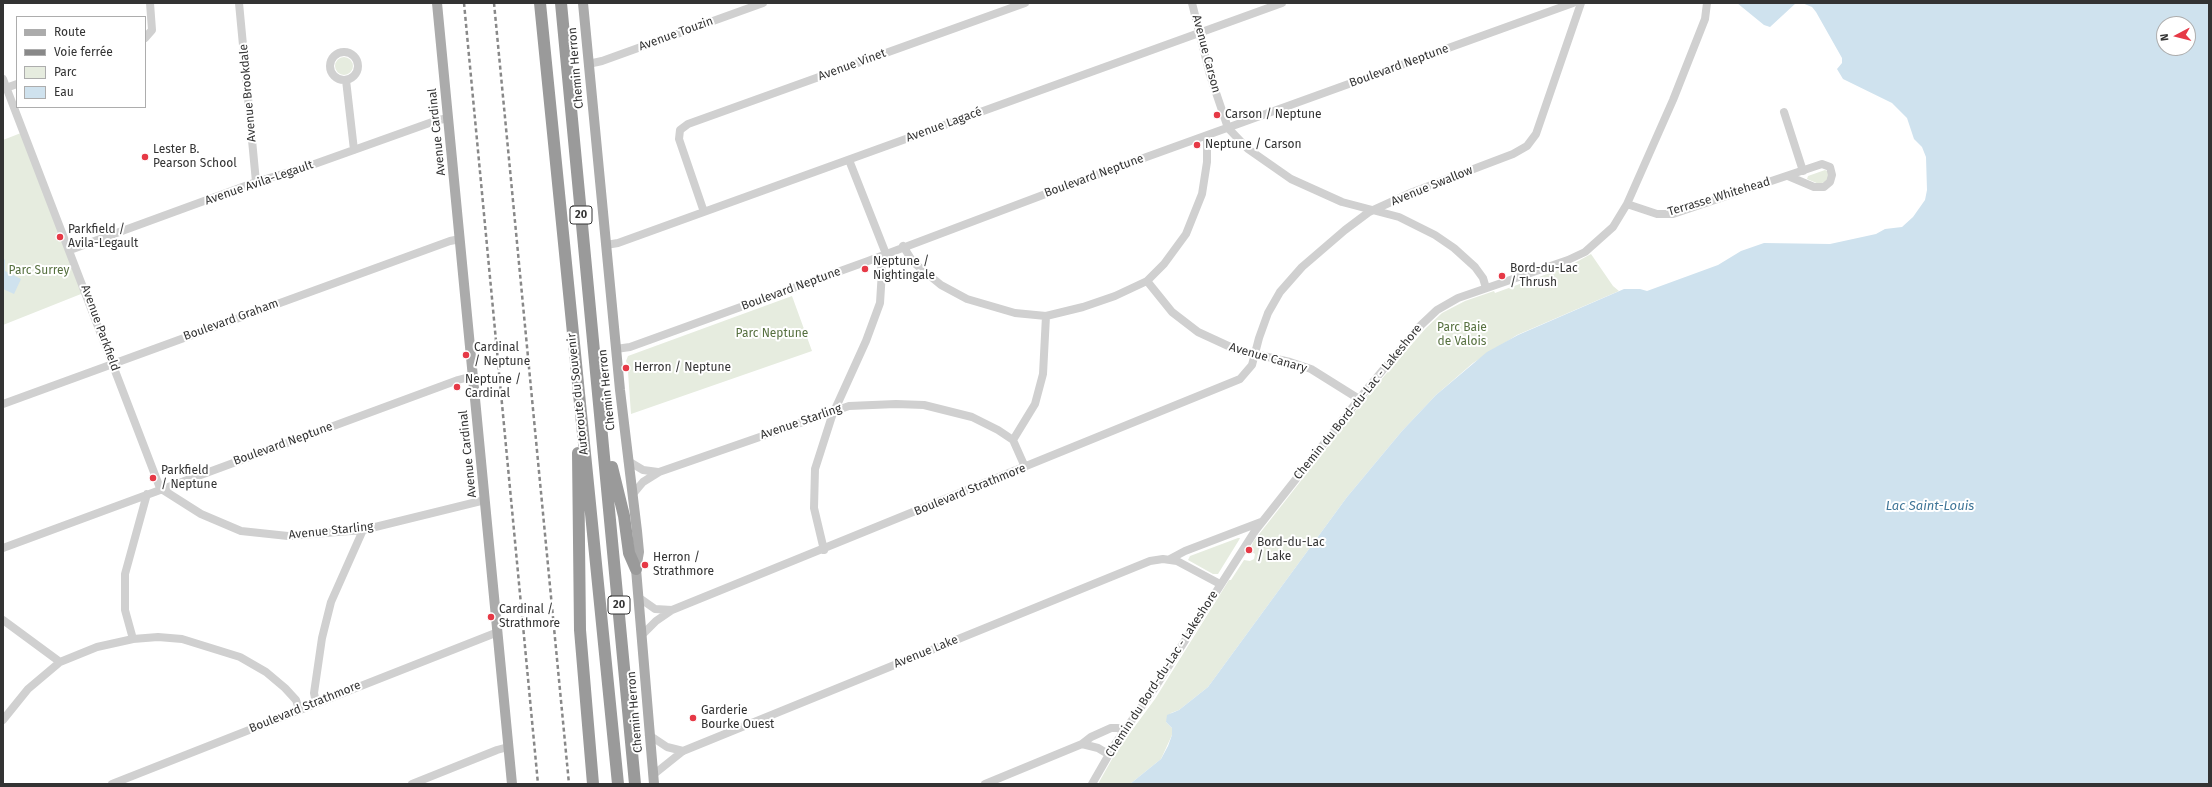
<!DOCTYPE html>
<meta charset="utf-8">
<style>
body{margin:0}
#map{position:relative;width:2212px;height:787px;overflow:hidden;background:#fff;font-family:"Fira Sans",sans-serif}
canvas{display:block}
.frame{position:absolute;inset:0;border:4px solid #333;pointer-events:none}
.legend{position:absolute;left:16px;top:16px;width:130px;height:92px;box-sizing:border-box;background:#fff;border:1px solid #adadad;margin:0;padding:5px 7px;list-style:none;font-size:12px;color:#333}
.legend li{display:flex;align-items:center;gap:8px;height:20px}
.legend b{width:20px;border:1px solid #adadad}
.north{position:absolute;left:2156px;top:16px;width:40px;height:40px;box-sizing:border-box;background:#fff;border:1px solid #adadad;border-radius:50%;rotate:263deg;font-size:11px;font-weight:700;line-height:16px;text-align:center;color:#333}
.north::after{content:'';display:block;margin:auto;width:14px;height:18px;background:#e63946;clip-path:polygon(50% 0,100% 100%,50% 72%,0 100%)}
</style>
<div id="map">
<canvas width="2212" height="787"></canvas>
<div class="frame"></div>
<ul class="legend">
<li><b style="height:5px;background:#ababab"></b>Route</li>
<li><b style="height:5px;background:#888"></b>Voie ferrée</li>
<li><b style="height:11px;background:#e6ecdf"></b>Parc</li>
<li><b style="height:11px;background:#cfe2ee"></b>Eau</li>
</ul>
<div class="north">N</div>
</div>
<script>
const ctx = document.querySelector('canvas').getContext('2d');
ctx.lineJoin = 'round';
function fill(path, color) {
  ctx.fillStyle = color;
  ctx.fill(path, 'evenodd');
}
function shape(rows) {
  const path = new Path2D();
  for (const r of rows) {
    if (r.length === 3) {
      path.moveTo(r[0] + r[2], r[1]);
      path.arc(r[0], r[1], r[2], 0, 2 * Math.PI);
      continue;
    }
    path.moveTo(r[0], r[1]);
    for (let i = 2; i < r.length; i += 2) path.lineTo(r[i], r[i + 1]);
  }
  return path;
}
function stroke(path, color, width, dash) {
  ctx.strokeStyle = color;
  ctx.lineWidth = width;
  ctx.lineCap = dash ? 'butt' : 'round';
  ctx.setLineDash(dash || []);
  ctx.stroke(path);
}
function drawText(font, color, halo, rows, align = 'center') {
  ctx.font = font + ' "Fira Sans",sans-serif';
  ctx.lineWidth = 4;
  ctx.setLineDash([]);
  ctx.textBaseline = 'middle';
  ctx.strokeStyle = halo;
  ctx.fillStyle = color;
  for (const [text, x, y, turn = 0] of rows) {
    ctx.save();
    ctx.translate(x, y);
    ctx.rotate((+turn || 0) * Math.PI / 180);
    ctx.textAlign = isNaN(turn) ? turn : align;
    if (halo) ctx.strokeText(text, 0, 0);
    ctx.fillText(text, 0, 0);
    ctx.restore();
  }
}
const green = shape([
 [344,66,9],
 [26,131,86,292,3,325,3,140],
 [1825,170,1829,172,1828,181,1819,184,1807,179,1808,176],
 [1591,254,1613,286,1619,291,1517,335,1473,363,1436,395,1402,431,1347,497,1208,687,1179,710,1171,713,1166,722,1172,728,1172,735,1161,759,1130,784,1098,784,1116,752,1155,699,1229,580,1231,580,1244,560,1250,561,1254,559,1255,554,1250,550,1253,542,1372,390,1426,328,1442,313,1465,301,1494,291,1495,293,1569,266],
 [792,296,812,351,631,414,628,372,630,371,626,361,628,356],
 [1238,538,1240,538,1239,540,1218,574,1213,574,1188,560,1190,556]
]);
const water = shape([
 [1737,3,1796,3,1770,27,1764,25],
 [1802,3,2209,3,2209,784,1130,784,1161,759,1168,746,1172,735,1172,728,1166,722,1167,715,1179,710,1208,687,1347,497,1402,431,1436,395,1487,352,1518,335,1624,289,1640,289,1647,291,1718,265,1741,251,1764,243,1830,244,1876,234,1885,229,1902,227,1913,217,1925,200,1927,190,1926,157,1922,147,1914,139,1907,118,1892,103,1843,79,1837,69,1842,63,1842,58,1816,12,1812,7],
 [2164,24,2188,24,2188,48,2164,48],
 [3,258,5,260,5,271,21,279,14,294,3,289]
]);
const minor = shape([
 [239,3,256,182],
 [1192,3,1210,75,1228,128,1248,149,1291,179,1342,202,1399,217,1435,235,1454,248,1475,267,1483,278,1486,288],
 [145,38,152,30,150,3],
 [344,66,14],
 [588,64,602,61,763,3],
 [3,79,160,488],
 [346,80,354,150],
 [3,89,17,84],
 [1784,112,1803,171],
 [849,160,886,254],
 [1627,204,1657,214,1673,214,1822,164,1830,167,1832,175,1830,182,1824,187,1814,187,1788,176],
 [704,212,679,139,680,130,688,124,1025,3],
 [606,245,618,243,1282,3],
 [903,246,913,262,941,285,967,299,1015,313,1046,316,1083,307,1115,296,1147,281,1164,264,1186,234,1202,194,1207,162,1207,136],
 [70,250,256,182,309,166,435,121,448,118],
 [1147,281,1172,312,1198,332,1237,350,1290,362,1311,369,1359,399],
 [616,349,630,347,868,261,1080,181,1573,3],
 [3,404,450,241,460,239],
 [1013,440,1035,404,1043,374,1046,316],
 [628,461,643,470,658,472],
 [160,488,201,514,241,531,288,536,363,530,485,500],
 [633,494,643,482,659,472,849,406,896,404,924,405,972,417,998,430,1013,440,1025,467],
 [3,548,458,380,473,376],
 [824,550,814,508,815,469,832,416,866,341,880,303,882,271,879,257],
 [1170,559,1185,551,1261,522],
 [638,597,655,609,672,610],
 [3,620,60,662],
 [642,635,656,621,672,610,1240,379,1252,365,1259,338,1268,313,1280,292,1302,267,1345,230,1369,212,1413,192,1513,154,1527,146,1536,134,1581,3],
 [133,639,125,610,125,574,147,494],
 [316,703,314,693,322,638,331,602,363,530],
 [3,720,28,689,60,662,97,647,133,639,158,637,182,639,240,657,266,672,285,688,296,700,299,709],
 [649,735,667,747,683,751],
 [1082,744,1098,748,1108,754],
 [653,775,683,751,1150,561,1163,559,1177,561,1220,584],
 [112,784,498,632],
 [412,784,497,750,508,747],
 [985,784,1082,744,1091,737,1111,728,1118,728,1124,732],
 [1092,784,1115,744,1154,689,1255,531,1367,389,1419,327,1437,310,1458,298,1568,260,1585,252,1613,227,1627,204,1673,100,1705,19,1707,3]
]);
const major = shape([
 [437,3,512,784],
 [583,3,620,390,637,531,639,552,636,569,654,784]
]);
const highway = shape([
 [540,3,618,784],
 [561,3,635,784],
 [578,453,580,630,593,784],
 [612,467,624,516,629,553,636,569]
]);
const rail = shape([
 [464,3,538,784],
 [494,3,569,784]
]);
const markers = [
 [1217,115,4,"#e63946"],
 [1197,145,4,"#e63946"],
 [145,157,4,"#e63946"],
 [60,237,4,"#e63946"],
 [865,269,4,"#e63946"],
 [1502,276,4,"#e63946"],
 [466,355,4,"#e63946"],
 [626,368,4,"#e63946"],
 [457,387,4,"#e63946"],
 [153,478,4,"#e63946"],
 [1249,550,4,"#e63946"],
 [645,565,4,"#e63946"],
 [491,617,4,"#e63946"],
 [693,718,4,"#e63946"]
];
const shields = [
 [581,215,22],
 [619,605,22]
];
const shieldNames = [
 ["20",581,215],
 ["20",619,605]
];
const streetNames = [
 ["Avenue Touzin",676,34,-20],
 ["Avenue Carson",1206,54,75],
 ["Avenue Vinet",852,65,-20],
 ["Boulevard Neptune",1399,66,-20],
 ["Chemin Herron",576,68,-95],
 ["Avenue Brookdale",248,93,-95],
 ["Avenue Lagacé",944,125,-20],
 ["Avenue Cardinal",437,132,-96],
 ["Boulevard Neptune",1094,176,-20],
 ["Avenue Avila-Legault",259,183,-19],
 ["Avenue Swallow",1432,186,-22],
 ["Terrasse Whitehead",1719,197,-17],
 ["Boulevard Neptune",791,289,-20],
 ["Boulevard Graham",231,320,-20],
 ["Avenue Parkfield",100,328,70],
 ["Avenue Canary",1268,358,16],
 ["Chemin Herron",607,390,-96],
 ["Autoroute du Souvenir",578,394,-96],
 ["Chemin du Bord-du-Lac - Lakeshore",1358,402,-51],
 ["Avenue Starling",801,422,-19],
 ["Boulevard Neptune",283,444,-20],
 ["Avenue Cardinal",468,454,-96],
 ["Boulevard Strathmore",970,490,-22],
 ["Avenue Starling",331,531,-6],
 ["Avenue Lake",926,652,-22],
 ["Chemin du Bord-du-Lac - Lakeshore",1162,674,-57],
 ["Boulevard Strathmore",305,707,-22],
 ["Chemin Herron",635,712,-95]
];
const poiNames = [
 ["Carson / Neptune",1225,115],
 ["Neptune / Carson",1205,145],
 ["Lester B.",153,150],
 ["Pearson School",153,164],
 ["Parkfield /",68,230],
 ["Avila-Legault",68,244],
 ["Neptune /",873,262],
 ["Nightingale",873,276],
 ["Bord-du-Lac",1510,269],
 ["/ Thrush",1510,283],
 ["Cardinal",474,348],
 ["/ Neptune",474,362],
 ["Herron / Neptune",634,368],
 ["Neptune /",465,380],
 ["Cardinal",465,394],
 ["Parkfield",161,471],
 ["/ Neptune",161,485],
 ["Bord-du-Lac",1257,543],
 ["/ Lake",1257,557],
 ["Herron /",653,558],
 ["Strathmore",653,572],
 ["Cardinal /",499,610],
 ["Strathmore",499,624],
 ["Garderie",701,711],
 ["Bourke Ouest",701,725]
];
const parkNames = [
 ["Parc Surrey",39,271],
 ["Parc Baie",1462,328],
 ["de Valois",1462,342],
 ["Parc Neptune",772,334]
];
const waterNames = [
 ["Lac Saint-Louis",1930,506]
];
fill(green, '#e6ecdf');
fill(water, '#cfe2ee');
stroke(minor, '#d0d0d0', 8);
stroke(major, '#ababab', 10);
stroke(highway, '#9a9a9a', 12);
stroke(rail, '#888', 2.5, [4, 3]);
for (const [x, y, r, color] of markers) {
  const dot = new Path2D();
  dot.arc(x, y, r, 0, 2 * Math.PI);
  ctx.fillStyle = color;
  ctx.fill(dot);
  stroke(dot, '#fff', 1.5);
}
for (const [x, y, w] of shields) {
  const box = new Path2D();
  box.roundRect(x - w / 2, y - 9, w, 18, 3);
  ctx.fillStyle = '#fff';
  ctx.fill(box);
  stroke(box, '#333', 1);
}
drawText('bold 11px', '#333', null, shieldNames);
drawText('12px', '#333', '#fff', streetNames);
drawText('12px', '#333', '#fff', poiNames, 'left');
drawText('12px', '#56703f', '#fff', parkNames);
drawText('italic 13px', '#3f7597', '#fff', waterNames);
</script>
